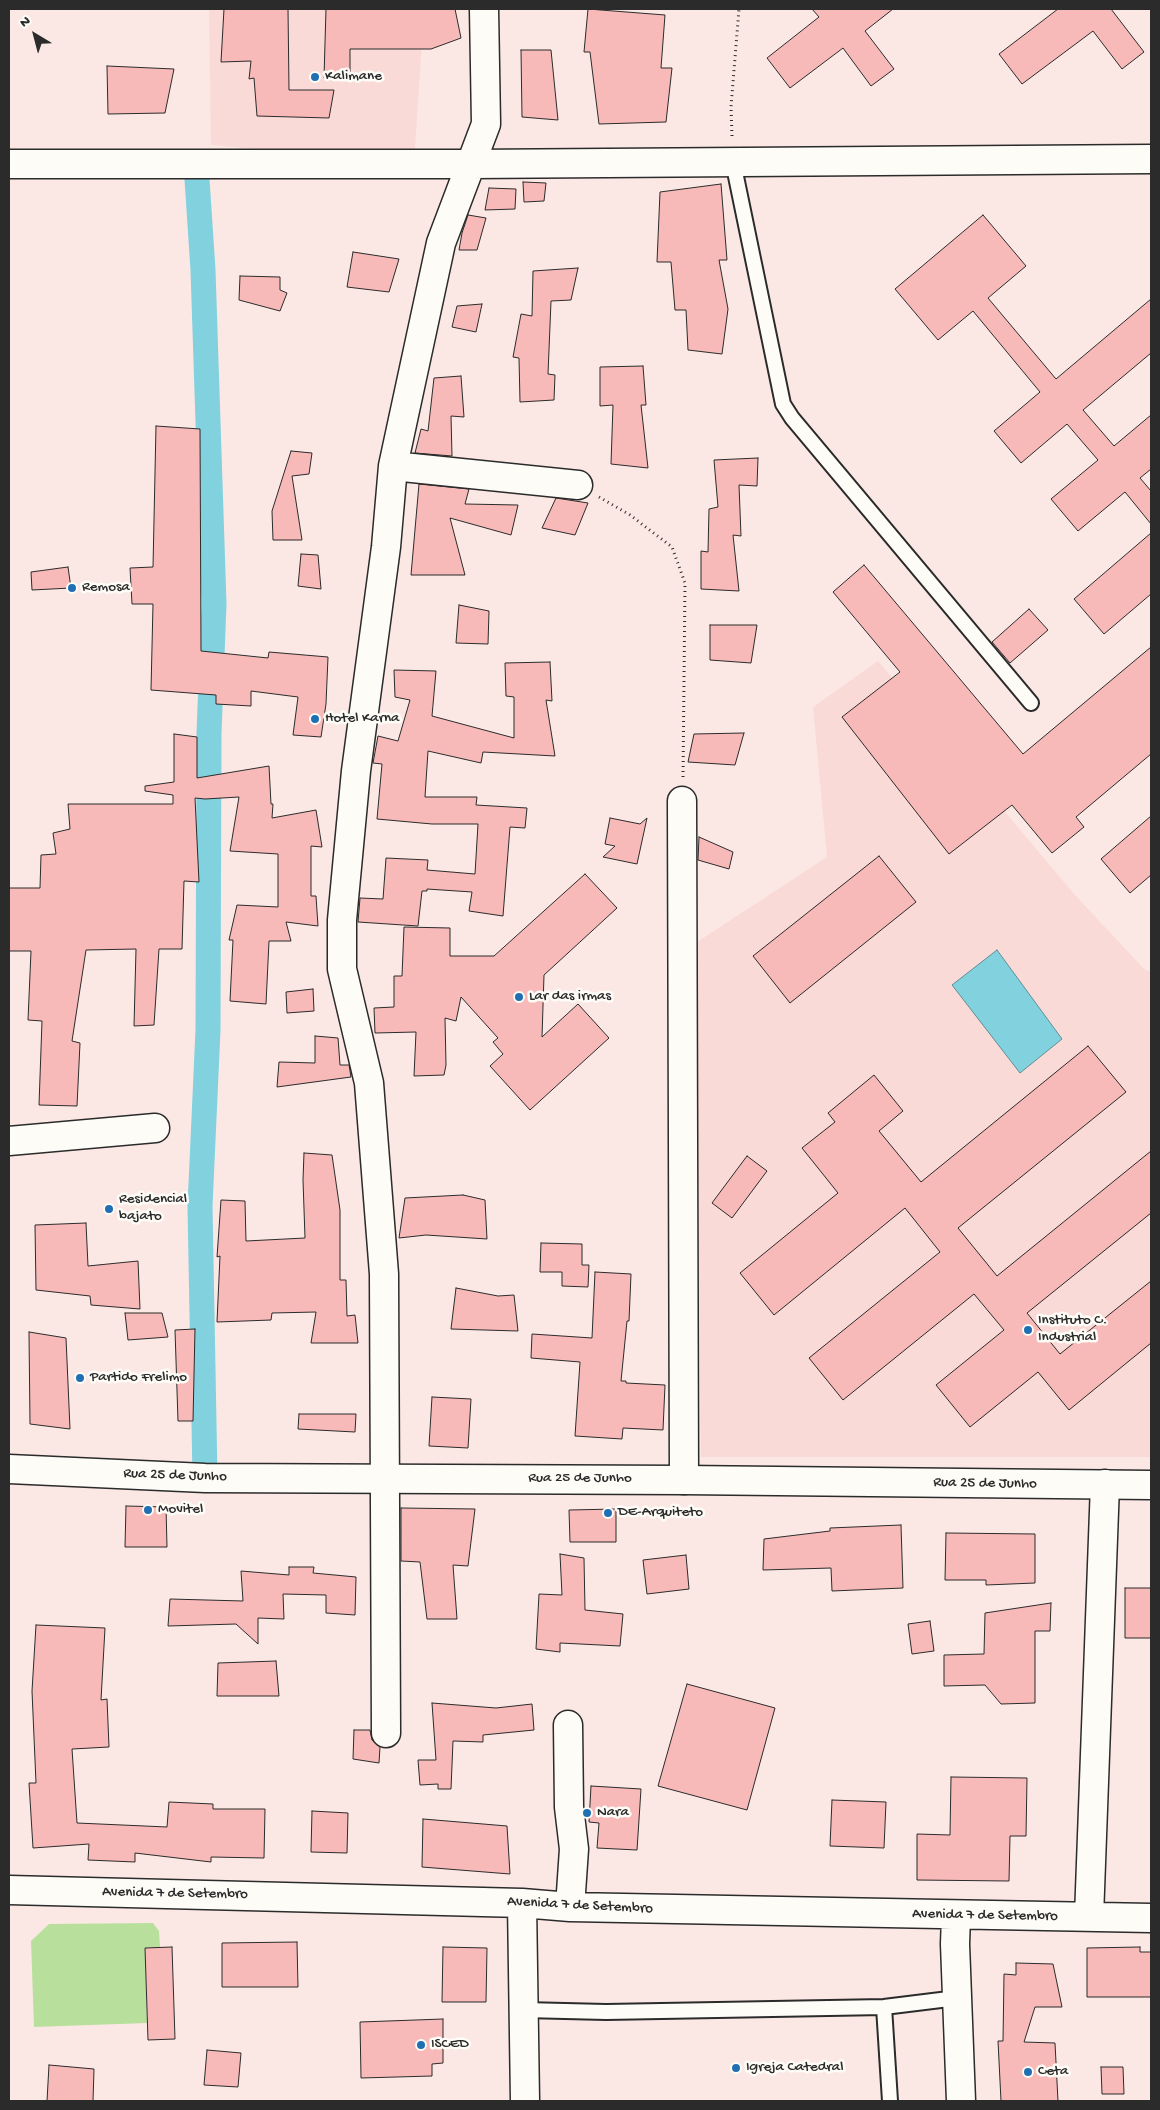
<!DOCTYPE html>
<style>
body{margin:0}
#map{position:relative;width:1160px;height:2110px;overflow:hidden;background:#fbe8e4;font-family:"Gochi Hand",sans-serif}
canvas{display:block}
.frame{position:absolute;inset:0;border:10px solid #2b2b2b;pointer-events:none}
.north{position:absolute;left:10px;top:10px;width:50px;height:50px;-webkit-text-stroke:4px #fdfcf7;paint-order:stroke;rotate:323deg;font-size:14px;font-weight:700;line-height:20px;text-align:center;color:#2b2b2b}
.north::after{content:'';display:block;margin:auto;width:18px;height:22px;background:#2b2b2b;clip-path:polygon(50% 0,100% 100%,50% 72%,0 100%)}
</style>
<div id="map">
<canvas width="1160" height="2110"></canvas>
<div class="frame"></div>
<div class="north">N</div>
</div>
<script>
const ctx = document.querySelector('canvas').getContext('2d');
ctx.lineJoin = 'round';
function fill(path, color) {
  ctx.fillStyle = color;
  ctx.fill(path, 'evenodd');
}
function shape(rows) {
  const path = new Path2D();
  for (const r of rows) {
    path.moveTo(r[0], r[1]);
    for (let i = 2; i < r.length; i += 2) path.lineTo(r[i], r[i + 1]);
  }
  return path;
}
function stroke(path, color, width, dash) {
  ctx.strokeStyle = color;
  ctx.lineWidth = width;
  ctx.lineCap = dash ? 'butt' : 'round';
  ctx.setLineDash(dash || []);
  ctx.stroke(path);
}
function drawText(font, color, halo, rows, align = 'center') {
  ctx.font = font + ' "Gochi Hand",sans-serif';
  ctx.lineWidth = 5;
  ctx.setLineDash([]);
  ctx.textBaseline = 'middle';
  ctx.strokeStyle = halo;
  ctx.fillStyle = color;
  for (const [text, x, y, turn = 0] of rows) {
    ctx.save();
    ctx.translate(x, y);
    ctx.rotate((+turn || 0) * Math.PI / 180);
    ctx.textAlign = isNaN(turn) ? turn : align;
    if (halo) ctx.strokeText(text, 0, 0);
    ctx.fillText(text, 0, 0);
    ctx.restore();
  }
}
const built = shape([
 [209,9,424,9,414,164,211,145],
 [878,661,1075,895,1144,969,1151,972,1151,1457,701,1457,694,944,827,857,813,707]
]);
const green = shape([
 [153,1923,159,1931,160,1947,145,1948,147,2023,34,2027,31,1941,49,1924]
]);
const water = shape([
 [997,950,1062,1039,1020,1073,952,985,997,950]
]);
const canal = shape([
 [196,164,203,270,214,604,209,733,208,1030,200,1206,205,1478]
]);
const building = shape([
 [224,9,288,9,289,90,334,90,329,118,257,116,254,78,249,79,251,61,221,62,224,9],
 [326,9,455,9,461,38,431,49,350,49,350,79,324,78,326,9],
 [588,9,665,15,661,68,672,68,666,122,599,124,590,52,584,52,588,9],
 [812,9,893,9,865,31,894,69,871,86,843,48,790,88,767,58,819,17,812,9],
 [1058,9,1111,9,1144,52,1122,69,1093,31,1022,84,999,54,1058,9],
 [521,50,551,50,558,120,522,117,521,50],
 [107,66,174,69,165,113,108,114,107,66],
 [523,182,546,183,544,201,524,202,523,182],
 [721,184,727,260,719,260,728,309,722,354,688,350,686,310,675,310,671,262,657,262,660,192,721,184],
 [489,188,516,189,515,209,485,210,489,188],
 [468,215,486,218,477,250,459,250,462,233,468,215],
 [983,215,1026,266,988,298,1056,379,1151,299,1151,353,1083,410,1114,446,1151,415,1151,469,1140,478,1151,491,1151,524,1125,492,1078,531,1051,499,1098,460,1067,424,1021,463,994,431,1040,392,973,311,938,340,895,289,983,215],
 [353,252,399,259,389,292,347,287,353,252],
 [578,268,571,300,551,301,548,374,555,375,554,400,520,402,519,358,513,357,521,314,532,316,533,271,578,268],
 [240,276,280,277,280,290,287,293,280,311,239,300,240,276],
 [482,304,476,332,452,327,457,306,482,304],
 [643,366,646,405,641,405,648,468,611,464,613,405,600,406,600,367,643,366],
 [461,376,464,417,451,416,452,456,415,453,421,429,428,431,434,378,461,376],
 [156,426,200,429,201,651,268,658,269,652,328,657,326,704,321,737,293,735,298,697,251,691,251,706,216,704,216,695,151,690,153,604,132,604,130,568,153,567,156,426],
 [291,451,312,453,309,474,292,476,302,540,273,540,272,511,291,451],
 [758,458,757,486,739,485,741,536,733,535,739,591,701,589,701,551,708,552,709,509,718,507,714,460,758,458],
 [419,484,469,489,465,504,518,505,511,535,450,518,465,575,411,575,419,484],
 [556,498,588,503,575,535,542,528,556,498],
 [1151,533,1151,594,1104,634,1074,599,1151,533],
 [301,554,318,555,321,589,298,586,301,554],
 [864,565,1023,754,1151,647,1151,754,1076,817,1084,827,1052,853,1012,805,949,854,842,717,900,672,833,592,864,565],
 [68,567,71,588,32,590,31,572,68,567],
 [459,605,489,611,488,644,456,643,459,605],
 [1029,609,1048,630,1010,663,992,642,1029,609],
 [710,625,757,625,751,663,710,660,710,625],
 [550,662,552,701,546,700,555,756,483,752,481,763,428,751,425,797,477,797,476,805,527,808,525,828,510,827,503,916,469,911,472,892,427,889,427,891,422,891,418,926,358,922,360,898,383,899,386,858,428,860,427,870,475,874,478,824,432,824,377,819,382,764,373,763,378,736,398,741,410,700,395,697,394,670,436,671,432,716,514,738,514,697,506,696,505,663,550,662],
 [744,733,735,765,688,762,694,734,744,733],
 [174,734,197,737,197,778,269,766,271,804,273,804,272,818,316,810,322,847,311,846,311,896,316,896,318,926,286,922,291,941,269,941,266,1004,230,1001,233,940,229,940,237,905,278,907,278,854,230,851,239,797,205,799,195,798,199,882,184,881,182,949,159,949,154,1025,134,1026,136,949,86,950,72,1041,80,1043,77,1106,39,1105,42,1021,28,1020,31,951,9,951,9,888,40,888,41,855,56,854,53,833,70,829,68,804,173,804,173,795,145,791,145,786,174,782,174,734],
 [1151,816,1151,875,1130,893,1101,859,1151,816],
 [610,818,640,824,647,818,637,864,603,857,615,846,605,844,610,818],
 [699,837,733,852,729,869,698,860,699,837],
 [879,856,916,902,790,1003,753,956,879,856],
 [585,874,617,908,544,975,542,1037,578,1004,609,1038,530,1110,490,1066,503,1054,493,1042,498,1038,461,997,456,1021,445,1018,446,1065,444,1075,414,1076,416,1032,375,1033,374,1008,394,1007,394,976,402,976,404,927,450,928,450,956,494,956,585,874],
 [313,989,314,1011,287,1013,286,992,313,989],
 [315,1036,338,1038,340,1065,349,1065,351,1077,277,1087,279,1062,315,1063,315,1036],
 [1088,1046,1126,1092,958,1228,997,1276,1151,1151,1151,1213,1027,1313,1060,1354,1151,1281,1151,1343,1069,1410,1038,1372,970,1427,936,1385,1004,1330,974,1294,843,1400,809,1358,940,1252,905,1208,774,1315,740,1273,838,1193,802,1148,835,1122,828,1113,874,1075,903,1111,879,1131,921,1182,1088,1046],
 [304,1153,332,1155,340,1210,340,1280,346,1280,347,1316,355,1315,358,1343,311,1343,316,1312,272,1313,271,1320,217,1322,220,1256,217,1257,221,1200,245,1201,246,1241,305,1238,303,1180,304,1153],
 [747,1156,767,1171,732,1218,712,1203,747,1156],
 [463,1195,485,1200,487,1239,426,1235,399,1238,405,1198,463,1195],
 [86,1223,88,1266,138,1261,140,1309,91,1305,90,1296,36,1290,35,1225,86,1223],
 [541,1243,582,1244,582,1265,589,1265,588,1287,562,1286,562,1272,540,1272,541,1243],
 [595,1272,631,1274,629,1321,627,1321,621,1381,626,1381,626,1383,665,1385,663,1430,623,1428,622,1439,575,1436,580,1362,531,1358,532,1334,592,1338,595,1272],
 [456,1288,498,1296,514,1295,518,1331,451,1329,456,1288],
 [125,1313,162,1313,168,1337,128,1340,125,1313],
 [195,1329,193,1421,178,1421,175,1330,195,1329],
 [29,1332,66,1338,70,1429,30,1424,29,1332],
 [432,1397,471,1399,468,1448,429,1446,432,1397],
 [299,1414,356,1414,355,1432,298,1429,299,1414],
 [126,1506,166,1507,167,1547,125,1547,126,1506],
 [401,1508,475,1509,468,1566,453,1565,457,1619,427,1619,420,1562,401,1561,401,1508],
 [616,1509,616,1542,570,1542,569,1510,616,1509],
 [901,1525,903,1588,832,1591,831,1568,763,1570,764,1539,830,1531,830,1528,901,1525],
 [946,1533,1035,1534,1035,1583,986,1585,986,1580,945,1580,946,1533],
 [560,1554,584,1558,585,1610,623,1614,620,1646,560,1643,560,1652,536,1649,539,1594,562,1595,560,1554],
 [686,1555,689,1589,647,1594,643,1560,686,1555],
 [289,1567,314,1567,313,1573,356,1577,355,1615,326,1613,326,1595,283,1594,284,1619,258,1618,258,1644,236,1624,168,1626,170,1599,243,1601,241,1571,289,1575,289,1567],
 [1125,1588,1151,1588,1151,1638,1125,1638,1125,1588],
 [1051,1603,1050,1631,1035,1631,1035,1703,1001,1704,985,1685,944,1686,944,1655,984,1654,985,1613,1051,1603],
 [930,1621,934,1651,912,1654,908,1624,930,1621],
 [36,1625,105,1628,101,1700,107,1699,109,1747,72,1749,77,1823,167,1827,169,1802,213,1804,213,1809,265,1809,264,1858,211,1857,211,1862,135,1853,135,1862,88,1860,89,1844,33,1848,29,1783,36,1783,32,1691,36,1625],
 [276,1661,279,1696,217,1696,218,1663,276,1661],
 [687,1684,775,1708,747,1810,658,1786,687,1684],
 [432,1703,496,1708,532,1704,534,1730,483,1735,483,1742,453,1741,451,1789,438,1789,438,1784,420,1785,418,1760,436,1760,432,1703],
 [354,1730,370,1730,372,1740,380,1747,379,1763,353,1759,354,1730],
 [951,1777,1027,1778,1026,1836,1010,1836,1009,1881,917,1880,917,1834,950,1835,951,1777],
 [591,1786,641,1789,637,1850,597,1848,599,1823,589,1822,591,1786],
 [832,1800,886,1802,884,1848,830,1846,832,1800],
 [312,1811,348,1813,347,1853,311,1852,312,1811],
 [423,1819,507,1826,510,1874,422,1867,423,1819],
 [297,1942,298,1987,222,1987,222,1943,297,1942],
 [172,1947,175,2039,148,2040,145,1948,172,1947],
 [443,1947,487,1948,486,2002,442,2002,443,1947],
 [1140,1947,1140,1952,1151,1952,1151,1997,1087,1997,1087,1948,1140,1947],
 [1016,1963,1053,1964,1062,2007,1035,2007,1024,2042,1055,2043,1058,2101,1001,2101,998,2041,1003,2041,1004,1974,1016,1975,1016,1963],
 [443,2019,443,2063,432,2064,432,2076,361,2078,360,2022,443,2019],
 [207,2050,241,2053,238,2087,204,2085,207,2050],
 [49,2065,94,2069,93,2101,47,2101,49,2065],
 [1101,2067,1123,2067,1124,2094,1102,2094,1101,2067]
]);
const path = shape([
 [732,136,731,107,739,9],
 [599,497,630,515,672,547,685,583,683,778]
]);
const service = shape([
 [733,162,783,404,792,418,1031,703],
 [884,2007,890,2101],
 [524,2010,606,2012,884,2007,957,1998]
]);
const minor = shape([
 [9,164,471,164,1151,159],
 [393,466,578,485],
 [682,801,684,1480],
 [9,1141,155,1128],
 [568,1725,569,1807,574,1849,570,1907],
 [386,1733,384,1274,369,1083,342,969,342,920,356,771,386,547,393,466,441,243,486,124,484,9],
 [9,1890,522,1903,570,1907,1151,1918],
 [522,1903,525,2101],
 [956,1916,955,1944,961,2101],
 [1089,1917,1105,1484]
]);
const tertiary = shape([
 [9,1469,205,1478,684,1480,1151,1485]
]);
const markers = [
 [315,77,5,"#1f6fb2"],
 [72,588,5,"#1f6fb2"],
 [315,719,5,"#1f6fb2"],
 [519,997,5,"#1f6fb2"],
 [109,1209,5,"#1f6fb2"],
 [1028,1330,5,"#1f6fb2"],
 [80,1378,5,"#1f6fb2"],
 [148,1510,5,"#1f6fb2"],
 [608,1513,5,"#1f6fb2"],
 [587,1813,5,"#1f6fb2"],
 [421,2045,5,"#1f6fb2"],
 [736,2068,5,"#1f6fb2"],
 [1028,2072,5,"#1f6fb2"]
];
const poiNames = [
 ["Kalimane",325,77],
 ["Remosa",82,588],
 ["Hotel Karna",325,719],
 ["Lar das irmas",529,997],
 ["Residencial",119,1200],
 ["bajato",119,1217],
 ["Instituto C.",1038,1321],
 ["Industrial",1038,1338],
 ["Partido Frelimo",90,1378],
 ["Movitel",158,1510],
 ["DE-Arquiteto",618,1513],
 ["Nara",597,1813],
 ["ISCED",431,2045],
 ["Igreja Catedral",746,2068],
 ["Ceta",1038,2072]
];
const streetNames = [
 ["Rua 25 de Junho",175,1476,2],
 ["Rua 25 de Junho",580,1479],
 ["Rua 25 de Junho",985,1484,1],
 ["Avenida 7 de Setembro",175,1894,1],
 ["Avenida 7 de Setembro",580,1906,3],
 ["Avenida 7 de Setembro",985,1916,1]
];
fill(built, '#fadad7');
fill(green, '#b8e09c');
fill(water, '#82d1de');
stroke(water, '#5f8f96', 1);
stroke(canal, '#82d1de', 25);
fill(building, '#f7bab9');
stroke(building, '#2b2b2b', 1);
stroke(service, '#2b2b2b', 18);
stroke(minor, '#2b2b2b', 31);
stroke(tertiary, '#2b2b2b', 31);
stroke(path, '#2b2b2b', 3, [1, 4]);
stroke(service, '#fdfcf7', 14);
stroke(minor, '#fdfcf7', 28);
stroke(tertiary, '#fdfcf7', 28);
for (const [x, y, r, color] of markers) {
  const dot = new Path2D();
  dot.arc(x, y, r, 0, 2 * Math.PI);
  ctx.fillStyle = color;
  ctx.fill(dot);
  stroke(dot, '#fdfcf7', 2);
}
drawText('15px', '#2b2b2b', '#fdfcf7', poiNames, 'left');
drawText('15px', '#2b2b2b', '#fdfcf7', streetNames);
</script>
